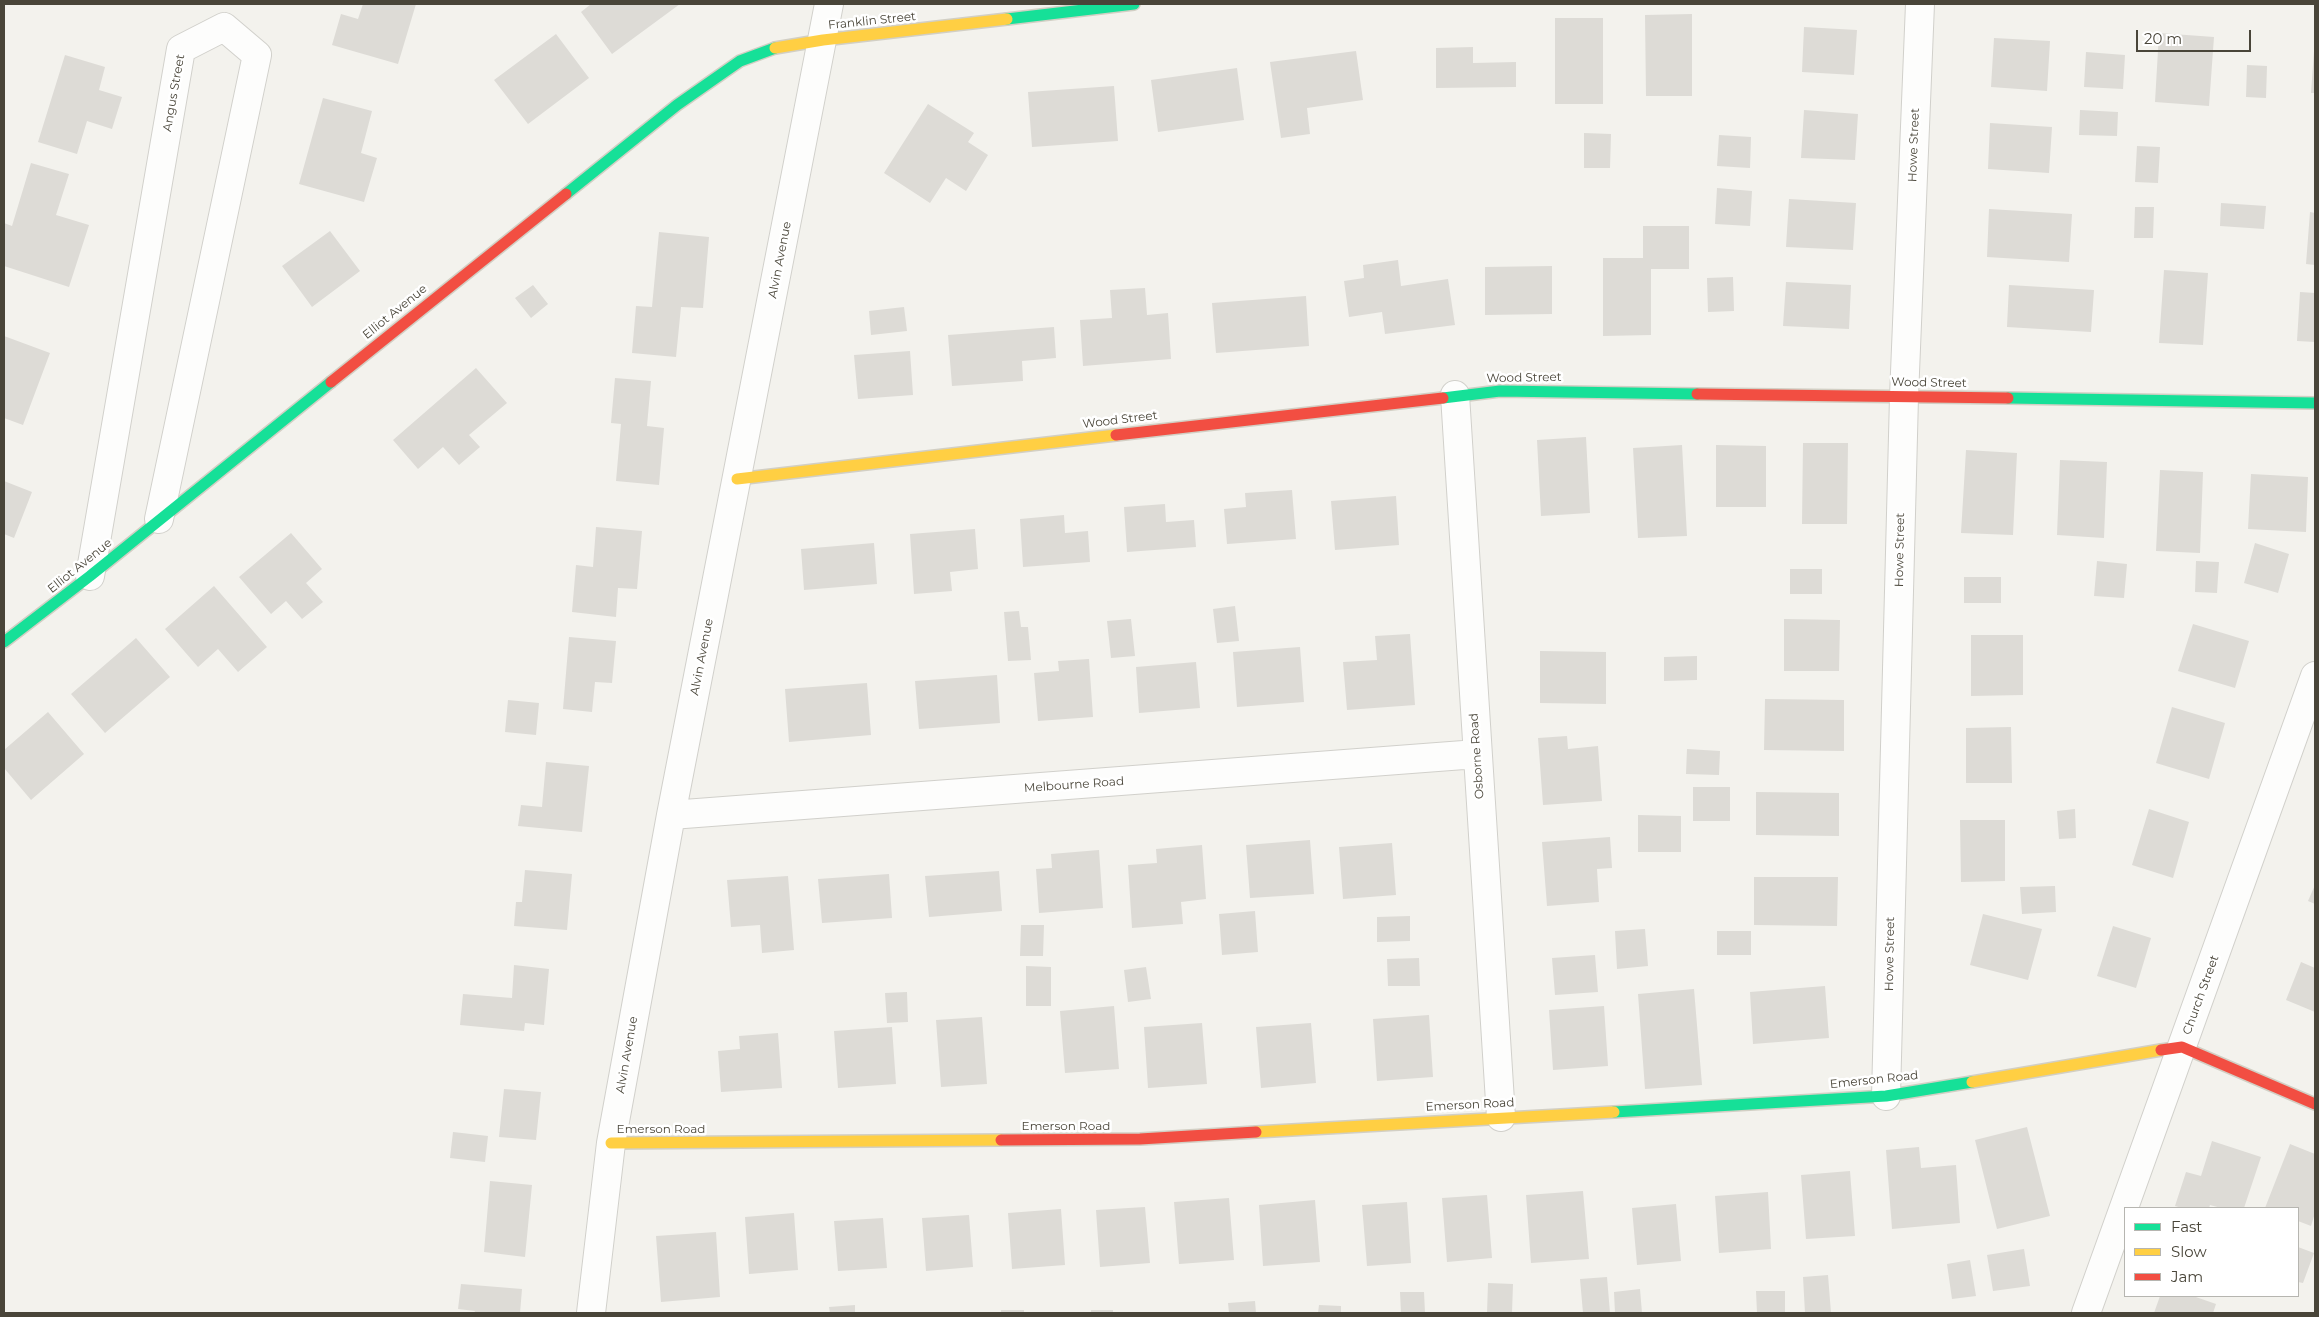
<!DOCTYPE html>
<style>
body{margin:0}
#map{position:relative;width:2319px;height:1317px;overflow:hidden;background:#f3f2ed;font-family:Montserrat,sans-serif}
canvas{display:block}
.frame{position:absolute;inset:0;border:5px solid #494539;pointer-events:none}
.legend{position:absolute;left:2124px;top:1207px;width:175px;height:90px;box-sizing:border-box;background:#fff;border:1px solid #b6b5b0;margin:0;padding:6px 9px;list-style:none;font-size:15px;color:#494539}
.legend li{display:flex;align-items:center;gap:10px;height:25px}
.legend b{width:25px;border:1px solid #b6b5b0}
.scale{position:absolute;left:2136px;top:30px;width:115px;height:22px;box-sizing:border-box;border:2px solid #494539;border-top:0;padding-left:6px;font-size:15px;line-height:18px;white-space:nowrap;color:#494539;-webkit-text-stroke:4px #fff;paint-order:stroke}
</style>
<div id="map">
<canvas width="2319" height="1317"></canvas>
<div class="frame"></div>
<ul class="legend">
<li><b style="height:6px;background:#16e098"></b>Fast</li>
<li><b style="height:6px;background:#ffcf43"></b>Slow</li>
<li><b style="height:6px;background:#f24e42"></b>Jam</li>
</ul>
<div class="scale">20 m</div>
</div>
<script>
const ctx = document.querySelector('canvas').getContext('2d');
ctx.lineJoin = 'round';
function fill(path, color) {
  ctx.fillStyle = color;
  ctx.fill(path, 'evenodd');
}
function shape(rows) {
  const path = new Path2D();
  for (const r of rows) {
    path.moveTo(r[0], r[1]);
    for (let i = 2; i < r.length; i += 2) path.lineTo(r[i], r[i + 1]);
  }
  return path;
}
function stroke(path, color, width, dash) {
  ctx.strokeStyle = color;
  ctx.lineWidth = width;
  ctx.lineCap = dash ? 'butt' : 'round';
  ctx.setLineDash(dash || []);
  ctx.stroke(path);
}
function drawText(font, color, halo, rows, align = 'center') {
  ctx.font = font + ' Montserrat,sans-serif';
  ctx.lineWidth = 5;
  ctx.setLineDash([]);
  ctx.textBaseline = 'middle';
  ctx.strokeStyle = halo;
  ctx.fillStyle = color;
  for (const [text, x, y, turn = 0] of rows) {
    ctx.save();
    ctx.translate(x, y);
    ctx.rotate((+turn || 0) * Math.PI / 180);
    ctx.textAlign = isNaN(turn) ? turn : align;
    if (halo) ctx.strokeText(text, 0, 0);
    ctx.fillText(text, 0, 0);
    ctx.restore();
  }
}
const building = shape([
 [363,4,416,4,398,64,332,45,341,14,358,19],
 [591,4,680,4,612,54,581,12],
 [1692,14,1692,96,1646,96,1645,15],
 [1555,18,1603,18,1603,104,1555,104],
 [1804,27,1857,30,1854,75,1802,72],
 [2159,33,2214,37,2209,106,2155,102],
 [556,34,589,78,528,124,494,80],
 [1994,38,2050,41,2047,91,1991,87],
 [1473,47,1473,63,1516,62,1516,87,1436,88,1436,48],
 [1356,51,1363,100,1307,108,1310,134,1281,138,1270,62],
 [2314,51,2315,51,2315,93,2311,93],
 [2086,52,2125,55,2123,89,2084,87],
 [65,55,105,67,99,90,122,97,112,129,87,121,77,154,38,142],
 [2247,65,2267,66,2266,98,2246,97],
 [1237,68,1244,120,1158,132,1151,80],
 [1114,86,1118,141,1032,147,1028,92],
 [323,98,372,111,361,153,377,158,364,202,299,184],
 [928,104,974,133,968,142,988,155,966,191,946,178,930,203,884,173],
 [1804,110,1858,114,1855,160,1801,158],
 [2080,110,2118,112,2117,136,2079,135],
 [1990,123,2052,127,2049,173,1988,169],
 [1584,133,1611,134,1610,168,1584,168],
 [1719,135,1751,137,1750,168,1717,166],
 [2137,146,2160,147,2158,183,2135,182],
 [31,163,69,174,56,215,89,225,69,287,4,266,4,223,12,226],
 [1717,188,1752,191,1750,226,1715,224],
 [1789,199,1856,203,1853,250,1786,247],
 [2221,203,2266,206,2264,229,2220,226],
 [2135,207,2154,207,2153,238,2134,238],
 [1989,209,2072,214,2069,262,1987,257],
 [2310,212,2315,213,2315,265,2306,264],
 [1643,226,1689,226,1689,269,1651,269,1651,335,1603,336,1603,258,1643,258],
 [330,231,360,271,312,307,282,266],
 [659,232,709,237,703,308,681,307,676,357,632,353,636,306,652,307],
 [1398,260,1401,286,1448,279,1455,325,1385,334,1382,312,1349,317,1344,281,1364,278,1363,265],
 [1552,266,1552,314,1485,315,1485,267],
 [2164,270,2208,273,2203,345,2159,343],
 [1733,277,1734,311,1708,312,1707,278],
 [1786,282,1851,285,1849,329,1783,326],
 [533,285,548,304,531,318,515,298],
 [2009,285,2094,290,2091,332,2007,327],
 [1145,288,1147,315,1168,313,1171,359,1083,366,1080,320,1112,318,1110,290],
 [2300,292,2315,293,2315,342,2297,341],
 [1306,296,1309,346,1216,353,1212,303],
 [904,307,907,331,871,335,869,311],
 [1054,327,1056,358,1022,361,1023,381,952,386,948,335],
 [4,336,50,353,23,425,4,418],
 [910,351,913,395,858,399,854,355],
 [476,368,507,403,469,435,480,447,459,465,443,447,418,469,393,440],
 [615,378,651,381,647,426,664,428,659,485,616,481,621,424,611,423],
 [1586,437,1590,513,1541,516,1537,440],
 [1803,443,1848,443,1847,524,1802,524],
 [1682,445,1687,536,1638,538,1633,448],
 [1716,445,1766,446,1766,507,1716,507],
 [1966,450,2017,453,2013,535,1961,533],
 [2060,460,2107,462,2104,538,2057,535],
 [2160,470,2203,472,2200,553,2156,551],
 [2251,474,2308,477,2306,532,2248,529],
 [4,481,32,492,14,538,4,534],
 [1292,490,1296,539,1227,544,1224,509,1246,507,1245,493],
 [1396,496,1399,545,1335,550,1331,501],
 [1165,504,1166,522,1194,520,1196,547,1127,552,1124,507],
 [1064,515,1065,533,1088,531,1090,562,1023,567,1020,519],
 [596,527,642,531,637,589,618,588,616,617,572,612,576,565,593,567],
 [975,529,978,569,950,572,952,591,914,594,910,534],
 [291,533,322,569,306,583,323,602,302,619,286,601,271,614,239,577],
 [874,543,877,584,804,590,801,549],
 [2255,543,2289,554,2278,593,2244,583],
 [2097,561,2127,564,2124,598,2094,596],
 [2196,561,2219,562,2217,593,2195,592],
 [1790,569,1822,569,1822,594,1790,594],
 [1964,577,2001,577,2001,603,1964,603],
 [214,586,267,647,238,672,218,649,198,667,165,629],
 [1235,606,1239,641,1217,643,1213,609],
 [1019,611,1021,627,1028,627,1031,660,1008,661,1004,612],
 [1131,619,1135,656,1111,658,1107,621],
 [1784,619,1840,620,1839,671,1784,671],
 [2193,624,2249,641,2235,688,2178,671],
 [1410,634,1415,705,1347,710,1343,662,1377,660,1375,636],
 [1971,635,2023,635,2023,695,1971,696],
 [569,637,616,641,612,683,595,682,592,712,563,709],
 [136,638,170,677,105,733,71,694],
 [1300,647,1304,702,1237,707,1233,652],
 [1540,651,1606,652,1606,704,1540,703],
 [1697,656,1697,680,1664,681,1664,657],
 [1089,659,1093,717,1038,721,1034,673,1059,671,1058,661],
 [1196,662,1200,708,1139,713,1136,667],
 [997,675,1000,723,919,729,915,681],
 [867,683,871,735,789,742,785,689],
 [1765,699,1844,700,1844,751,1764,750],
 [508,700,539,703,536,735,505,732],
 [2172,707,2225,723,2209,779,2156,763],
 [48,712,84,754,31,800,4,768,4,750],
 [2011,727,2012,783,1966,783,1966,728],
 [1567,736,1568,749,1598,746,1602,801,1543,805,1538,738],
 [1687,749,1720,751,1719,775,1686,774],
 [546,762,589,766,582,832,518,826,521,805,542,807],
 [1693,787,1730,787,1730,821,1693,821],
 [1756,792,1839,793,1839,836,1756,835],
 [2075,809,2076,838,2059,839,2057,811],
 [2149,809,2189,822,2173,878,2132,865],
 [1638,815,1681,816,1681,852,1638,852],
 [1960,820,2005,820,2005,881,1961,882],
 [1610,837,1612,868,1597,869,1599,902,1547,906,1542,842],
 [1310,840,1314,894,1250,898,1246,845],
 [1392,843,1396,895,1343,899,1339,847],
 [1202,845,1206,899,1181,902,1183,924,1132,928,1128,865,1157,863,1156,849],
 [1099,850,1103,908,1039,913,1036,869,1052,868,1051,854],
 [525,870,572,874,567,930,514,926,516,902,522,902],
 [999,871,1002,911,929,917,925,876],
 [889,874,892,918,822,923,818,879],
 [788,876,794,950,762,953,760,925,731,927,727,880],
 [1754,877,1838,877,1837,926,1754,925],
 [2315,885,2315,904,2308,901],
 [2055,886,2056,912,2022,914,2020,887],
 [1255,911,1258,952,1222,955,1219,914],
 [1983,914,2042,929,2028,980,1970,965],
 [1410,916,1410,941,1377,942,1377,917],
 [1021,925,1044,925,1043,956,1020,956],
 [2113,926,2151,938,2136,988,2097,976],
 [1645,929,1648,966,1617,969,1615,931],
 [1717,931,1751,931,1751,955,1717,955],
 [1595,955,1598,992,1555,995,1552,958],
 [1419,958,1420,986,1388,986,1387,959],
 [2301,962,2315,968,2315,1012,2286,1000],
 [514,965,549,969,544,1025,525,1023,524,1031,460,1025,463,994,512,998],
 [1026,966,1051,967,1051,1006,1026,1006],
 [1146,967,1151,999,1128,1002,1124,970],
 [1825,986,1829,1038,1753,1044,1750,992],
 [1694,989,1702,1085,1645,1089,1638,994],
 [907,992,908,1022,887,1023,885,993],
 [1114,1006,1119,1069,1065,1073,1060,1011],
 [1604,1006,1608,1066,1553,1070,1549,1010],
 [1429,1015,1433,1077,1377,1081,1373,1019],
 [982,1017,987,1084,941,1087,936,1020],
 [1202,1023,1207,1084,1148,1088,1144,1027],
 [1311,1023,1316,1083,1261,1088,1256,1027],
 [892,1027,896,1084,838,1088,834,1031],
 [778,1033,782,1088,721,1092,718,1051,740,1049,739,1036],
 [504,1089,541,1092,536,1140,499,1137],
 [2027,1127,2050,1216,1997,1229,1975,1140],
 [453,1132,488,1136,485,1162,450,1158],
 [2212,1141,2261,1157,2244,1208,2221,1208,2210,1205,2209,1208,2182,1208,2175,1206,2186,1172,2201,1176],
 [2290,1144,2315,1154,2315,1213,2311,1226,2298,1221,2298,1208,2265,1208],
 [1919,1147,1921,1168,1956,1165,1960,1223,1892,1229,1886,1150],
 [1850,1171,1855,1236,1806,1239,1801,1175],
 [490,1181,532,1185,525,1257,484,1252],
 [1583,1191,1589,1259,1531,1263,1526,1195],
 [1768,1192,1771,1249,1719,1253,1715,1196],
 [1487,1195,1492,1258,1447,1262,1442,1198],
 [1229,1198,1234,1260,1179,1264,1174,1202],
 [1315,1200,1320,1262,1263,1266,1259,1205],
 [1407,1202,1411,1263,1367,1266,1362,1205],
 [1676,1204,1681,1261,1637,1265,1632,1208],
 [1145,1207,1150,1263,1100,1267,1096,1210],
 [1061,1209,1065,1265,1012,1269,1008,1213],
 [794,1213,798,1270,749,1274,745,1217],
 [969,1215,973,1267,926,1271,922,1218],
 [883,1218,887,1268,838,1271,834,1221],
 [716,1232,720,1297,661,1302,656,1236],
 [2298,1247,2314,1253,2303,1283,2298,1282],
 [2024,1249,2030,1286,1993,1291,1987,1255],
 [1970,1260,1976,1296,1952,1299,1947,1264],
 [1828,1275,1831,1313,1805,1313,1803,1277],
 [1607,1277,1610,1313,1583,1313,1580,1279],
 [1488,1283,1513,1284,1512,1313,1487,1313],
 [461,1284,522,1289,520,1313,474,1313,475,1311,458,1309],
 [1640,1289,1642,1313,1615,1313,1614,1292],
 [1756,1291,1785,1291,1785,1313,1757,1313],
 [1400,1292,1424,1292,1425,1313,1401,1313],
 [2160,1296,2193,1296,2216,1304,2213,1313,2154,1313],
 [1255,1301,1256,1313,1229,1313,1228,1303],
 [855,1305,855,1313,830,1313,829,1307],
 [1319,1305,1341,1306,1341,1313,1318,1313],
 [1001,1310,1024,1310,1024,1313,1001,1313],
 [1091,1310,1113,1310,1113,1313,1091,1313]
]);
const street = shape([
 [1455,395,1501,1117],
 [90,576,181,49,224,27,257,55,159,519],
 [671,815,1477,754],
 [1886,1096,1904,397,1920,4],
 [591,1313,611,1143,671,815,829,4],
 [2086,1313,2315,676]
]);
const fast = shape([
 [1007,19,1134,4],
 [566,194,677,105,740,61,775,48],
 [1443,398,1500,391,1697,394],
 [2008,398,2315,403],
 [4,642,90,576,331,382],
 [1614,1112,1886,1096,1972,1082]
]);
const slow = shape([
 [775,48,823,40,1007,19],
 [737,479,1116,435],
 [1972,1082,2161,1050],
 [1256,1132,1614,1112],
 [611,1143,1001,1140]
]);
const jam = shape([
 [331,382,566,194],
 [1697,394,2008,398],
 [1116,435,1443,398],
 [2161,1050,2182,1047,2315,1104],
 [1001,1140,1140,1139,1256,1132]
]);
const streetNames = [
 ["Franklin Street",872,21,-6],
 ["Angus Street",174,93,-80],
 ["Howe Street",1914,145,-88],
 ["Alvin Avenue",780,260,-79],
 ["Elliot Avenue",395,312,-39],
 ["Wood Street",1524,378,-1],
 ["Wood Street",1929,383,1],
 ["Wood Street",1120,420,-7],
 ["Howe Street",1900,550,-89],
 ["Elliot Avenue",80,566,-39],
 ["Alvin Avenue",702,657,-79],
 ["Osborne Road",1477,756,-94],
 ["Melbourne Road",1074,785,-4],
 ["Howe Street",1890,954,-89],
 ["Church Street",2201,995,-70],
 ["Alvin Avenue",627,1055,-80],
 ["Emerson Road",1874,1080,-6],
 ["Emerson Road",1470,1105,-3],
 ["Emerson Road",1066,1126],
 ["Emerson Road",661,1129]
];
fill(building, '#dddbd6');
stroke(street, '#d1d0cb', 30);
stroke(fast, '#d2cfc4', 14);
stroke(slow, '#d2cfc4', 14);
stroke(jam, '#d2cfc4', 14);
stroke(street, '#fdfdfc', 28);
stroke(fast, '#16e098', 11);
stroke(slow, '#ffcf43', 11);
stroke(jam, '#f24e42', 11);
drawText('12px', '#494539', '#fff', streetNames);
</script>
